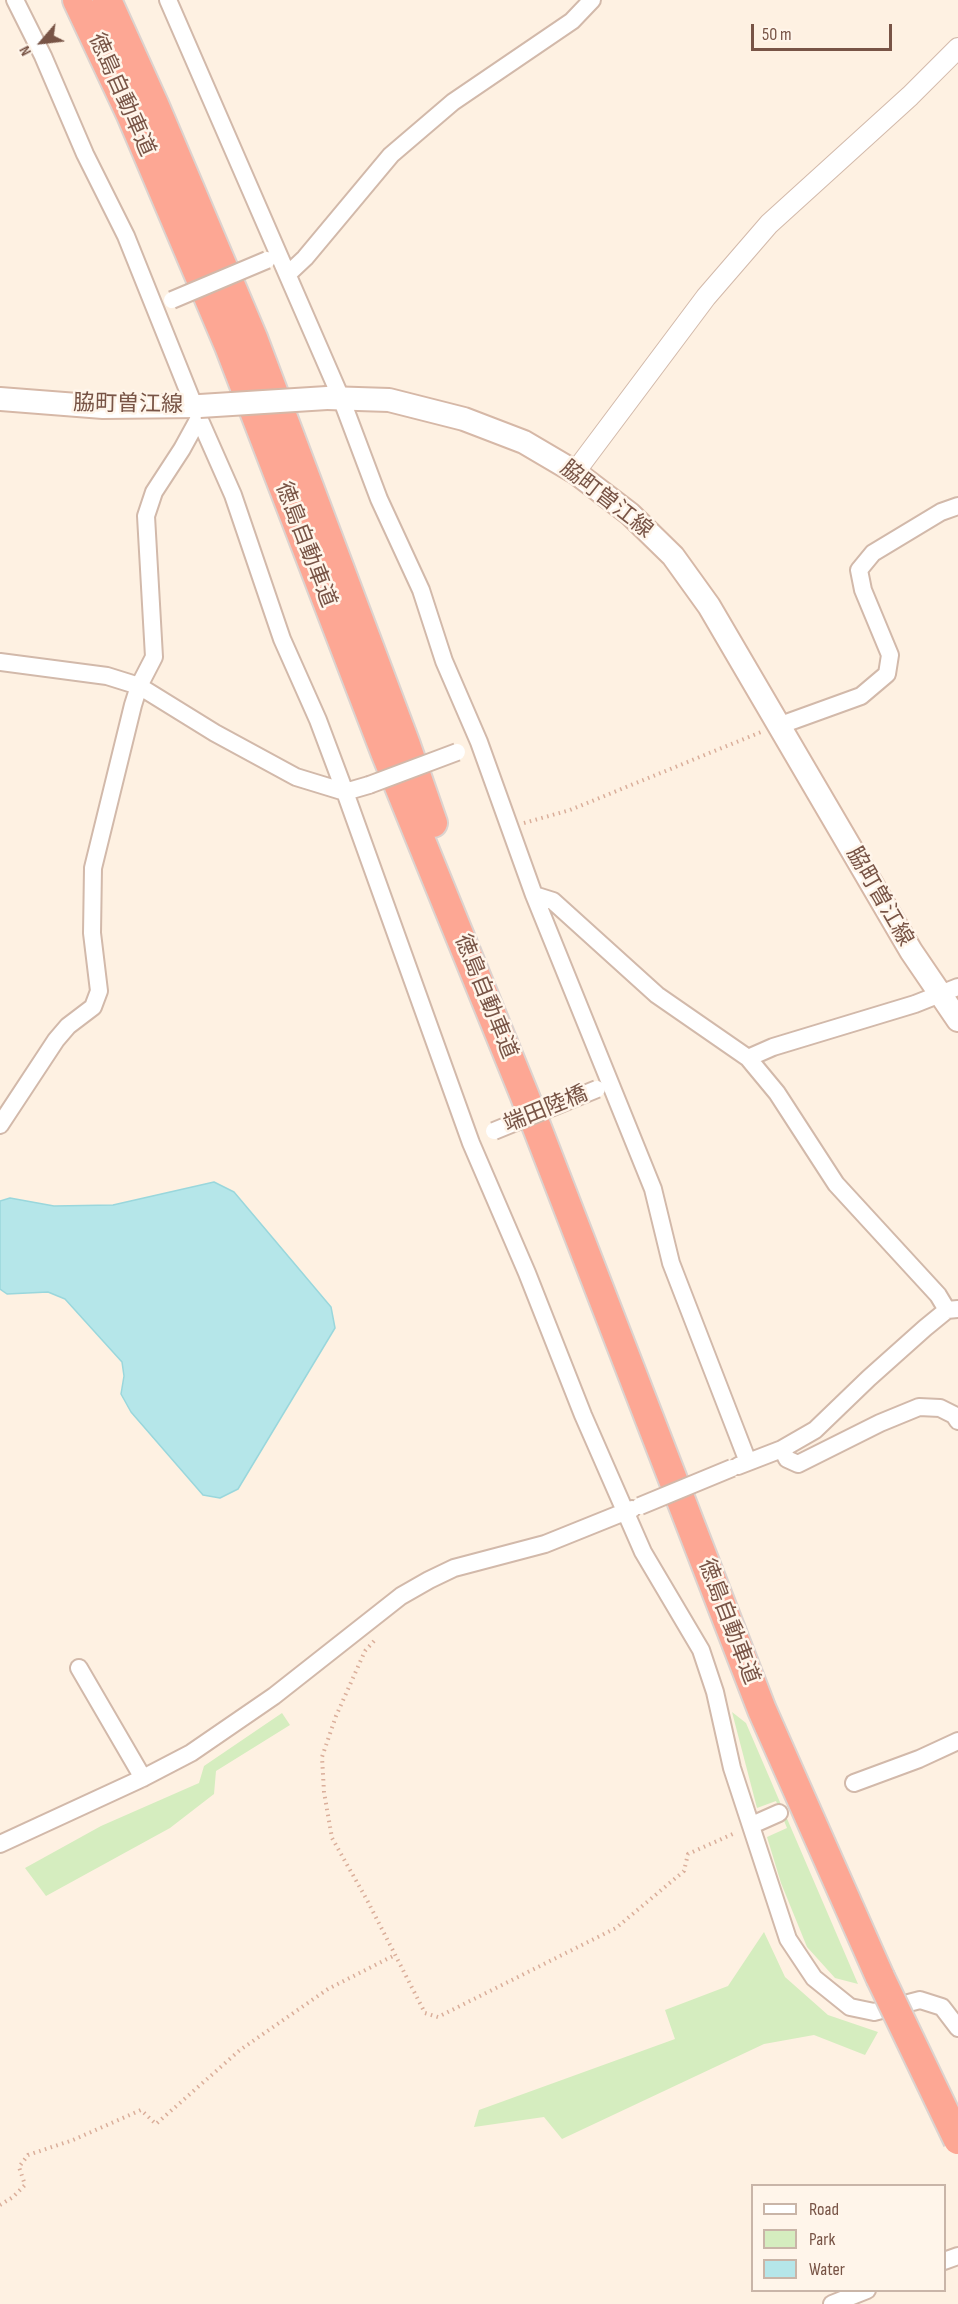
<!DOCTYPE html>
<meta charset="utf-8">
<style>
body{margin:0}
#map{position:relative;width:958px;height:2304px;overflow:hidden;background:#fef1e2;font-family:"Sofia Sans Condensed",sans-serif}
canvas{display:block}
.legend{position:absolute;left:751px;top:2184px;width:195px;height:108px;box-sizing:border-box;background:#fff5ea;border:2px solid #c9b5a8;margin:0;padding:8px 10px;list-style:none;font-size:18px;color:#785446}
.legend li{display:flex;align-items:center;gap:12px;height:30px}
.legend b{width:30px;border:2px solid #c9b5a8}
.north{position:absolute;left:12px;top:12px;width:60px;height:60px;-webkit-text-stroke:4px #fff5ea;paint-order:stroke;rotate:242deg;font-size:16px;font-weight:700;line-height:24px;text-align:center;color:#785446}
.north::after{content:'';display:block;margin:auto;width:21px;height:27px;background:#785446;clip-path:polygon(50% 0,100% 100%,50% 72%,0 100%)}
.scale{position:absolute;left:751px;top:24px;width:141px;height:27px;box-sizing:border-box;border:3px solid #785446;border-top:0;padding-left:8px;font-size:18px;line-height:21px;white-space:nowrap;color:#785446;-webkit-text-stroke:4px #fff5ea;paint-order:stroke}
</style>
<div id="map">
<canvas width="958" height="2304"></canvas>
<ul class="legend">
<li><b style="height:8px;background:#fff"></b>Road</li>
<li><b style="height:16px;background:#d5edbf"></b>Park</li>
<li><b style="height:16px;background:#b5e6e9"></b>Water</li>
</ul>
<div class="north">N</div>
<div class="scale">50 m</div>
</div>
<script>
const ctx = document.querySelector('canvas').getContext('2d');
ctx.lineJoin = 'round';
function fill(path, color) {
  ctx.fillStyle = color;
  ctx.fill(path, 'evenodd');
}
function shape(rows) {
  const path = new Path2D();
  for (const r of rows) {
    path.moveTo(r[0], r[1]);
    for (let i = 2; i < r.length; i += 2) path.lineTo(r[i], r[i + 1]);
  }
  return path;
}
function stroke(path, color, width, dash) {
  ctx.strokeStyle = color;
  ctx.lineWidth = width;
  ctx.lineCap = dash ? 'butt' : 'round';
  ctx.setLineDash(dash || []);
  ctx.stroke(path);
}
function drawText(font, color, halo, rows, align = 'center') {
  ctx.font = font + ' "Sofia Sans Condensed","Noto Sans JP",sans-serif';
  ctx.lineWidth = 5;
  ctx.setLineDash([]);
  ctx.textBaseline = 'middle';
  ctx.strokeStyle = halo;
  ctx.fillStyle = color;
  for (const [text, x, y, turn = 0] of rows) {
    ctx.save();
    ctx.translate(x, y);
    ctx.rotate((+turn || 0) * Math.PI / 180);
    ctx.textAlign = isNaN(turn) ? turn : align;
    if (halo) ctx.strokeText(text, 0, 0);
    ctx.fillText(text, 0, 0);
    ctx.restore();
  }
}
const green = shape([
 [732,1712,746,1723,858,1984,835,1978,807,1947,781,1883,767,1837,787,1828,776,1801,757,1808],
 [282,1713,290,1725,216,1771,214,1794,170,1828,46,1896,25,1868,101,1826,199,1783,204,1766],
 [764,1932,785,1977,828,2015,878,2032,865,2055,814,2035,764,2044,562,2139,544,2117,474,2127,479,2110,675,2039,665,2010,728,1986]
]);
const water = shape([
 [214,1182,234,1192,331,1307,335,1328,238,1489,220,1498,203,1495,131,1412,121,1394,124,1376,122,1362,65,1299,48,1292,7,1294,0,1289,0,1201,10,1198,54,1206,113,1205,214,1182]
]);
const path = shape([
 [524,823,570,810,761,732],
 [374,1641,365,1651,336,1716,322,1757,324,1792,332,1838,367,1900,425,2013,438,2017,616,1928,684,1871,688,1854,735,1833],
 [0,2205,13,2197,25,2185,19,2167,28,2155,73,2140,141,2110,156,2124,240,2050,328,1989,395,1955]
]);
const minor = shape([
 [15,0,43,56,85,154,126,236,199,418,233,495,282,639,318,720,345,792,471,1143,527,1273,583,1415,643,1552,701,1650,715,1692,732,1768,788,1939,814,1978,850,2007,874,2012,920,2000,942,2007,958,2028],
 [168,0,341,398,379,499,421,590,444,661,479,742,534,895,653,1189,671,1263,748,1462],
 [288,274,305,258,391,155,453,102,572,21,592,0],
 [0,662,107,676,139,686,215,733,296,777,345,792,369,785],
 [778,726,861,696,887,674,890,655,863,590,859,570,873,553,941,512,958,506],
 [534,895,553,901,657,995,748,1058,777,1093,836,1184,938,1295,947,1310],
 [748,1058,773,1047,915,1004,958,987],
 [0,1125,56,1040,68,1026,93,1007,99,991,92,933,93,868,133,705,139,686,154,657,146,516,154,492,182,449,199,418],
 [782,1449,787,1459,798,1464,880,1423,919,1407,940,1408,954,1415,958,1421],
 [738,1466,782,1449,815,1430,869,1378,925,1328,947,1310,958,1309],
 [79,1668,143,1778],
 [854,1783,919,1759,958,1741],
 [752,1825,779,1813],
 [0,1844,143,1778,191,1753,274,1696,401,1596,429,1580,454,1568,545,1544,632,1509],
 [944,2261,958,2256],
 [832,2304,867,2290]
]);
const tertiary = shape([
 [575,472,706,297,769,224,910,96,958,48]
]);
const secondary = shape([
 [327,398,389,400,464,419,524,442,575,472,630,514,673,556,709,606,911,951,958,1020],
 [0,399,103,407,200,406]
]);
const motorway = shape([
 [77,0,131,115,229,346,385,752,524,1094,762,1710,880,1977],
 [107,0,154,104,253,338,406,745,433,823]
]);
const minorBridge = shape([
 [172,300,267,260],
 [369,785,457,752],
 [494,1131,597,1089],
 [640,1506,732,1468]
]);
const secondaryBridge = shape([
 [200,406,327,398]
]);
const motorwayBridge = shape([
 [880,1977,958,2140]
]);
const streetNames = [
 ["徳島自動車道",121,95,66],
 ["脇町曽江線",128,405,1],
 ["脇町曽江線",606,500,38],
 ["徳島自動車道",305,545,69],
 ["脇町曽江線",879,897,60],
 ["徳島自動車道",485,997,68],
 ["端田陸橋",546,1110,-22],
 ["徳島自動車道",728,1622,69]
];
fill(green, '#d5edbf');
fill(water, '#b5e6e9');
stroke(water, '#9ad7dc', 1.5);
stroke(minor, '#d2b9aa', 20);
stroke(tertiary, '#d2b9aa', 22);
stroke(secondary, '#d6b8a7', 26);
stroke(motorway, '#dcd3cf', 32);
stroke(path, '#daae9a', 4, [1.5, 4.5]);
stroke(minor, '#fff', 16);
stroke(tertiary, '#fff', 20);
stroke(secondary, '#fff', 22);
stroke(motorway, '#fda794', 28);
stroke(minorBridge, '#d2b9aa', 20, []);
stroke(secondaryBridge, '#d6b8a7', 26, []);
stroke(motorwayBridge, '#dcd3cf', 32, []);
stroke(minorBridge, '#fff', 16);
stroke(secondaryBridge, '#fff', 22);
stroke(motorwayBridge, '#fda794', 28);
drawText('22px', '#785446', '#fff5ea', streetNames);
</script>
